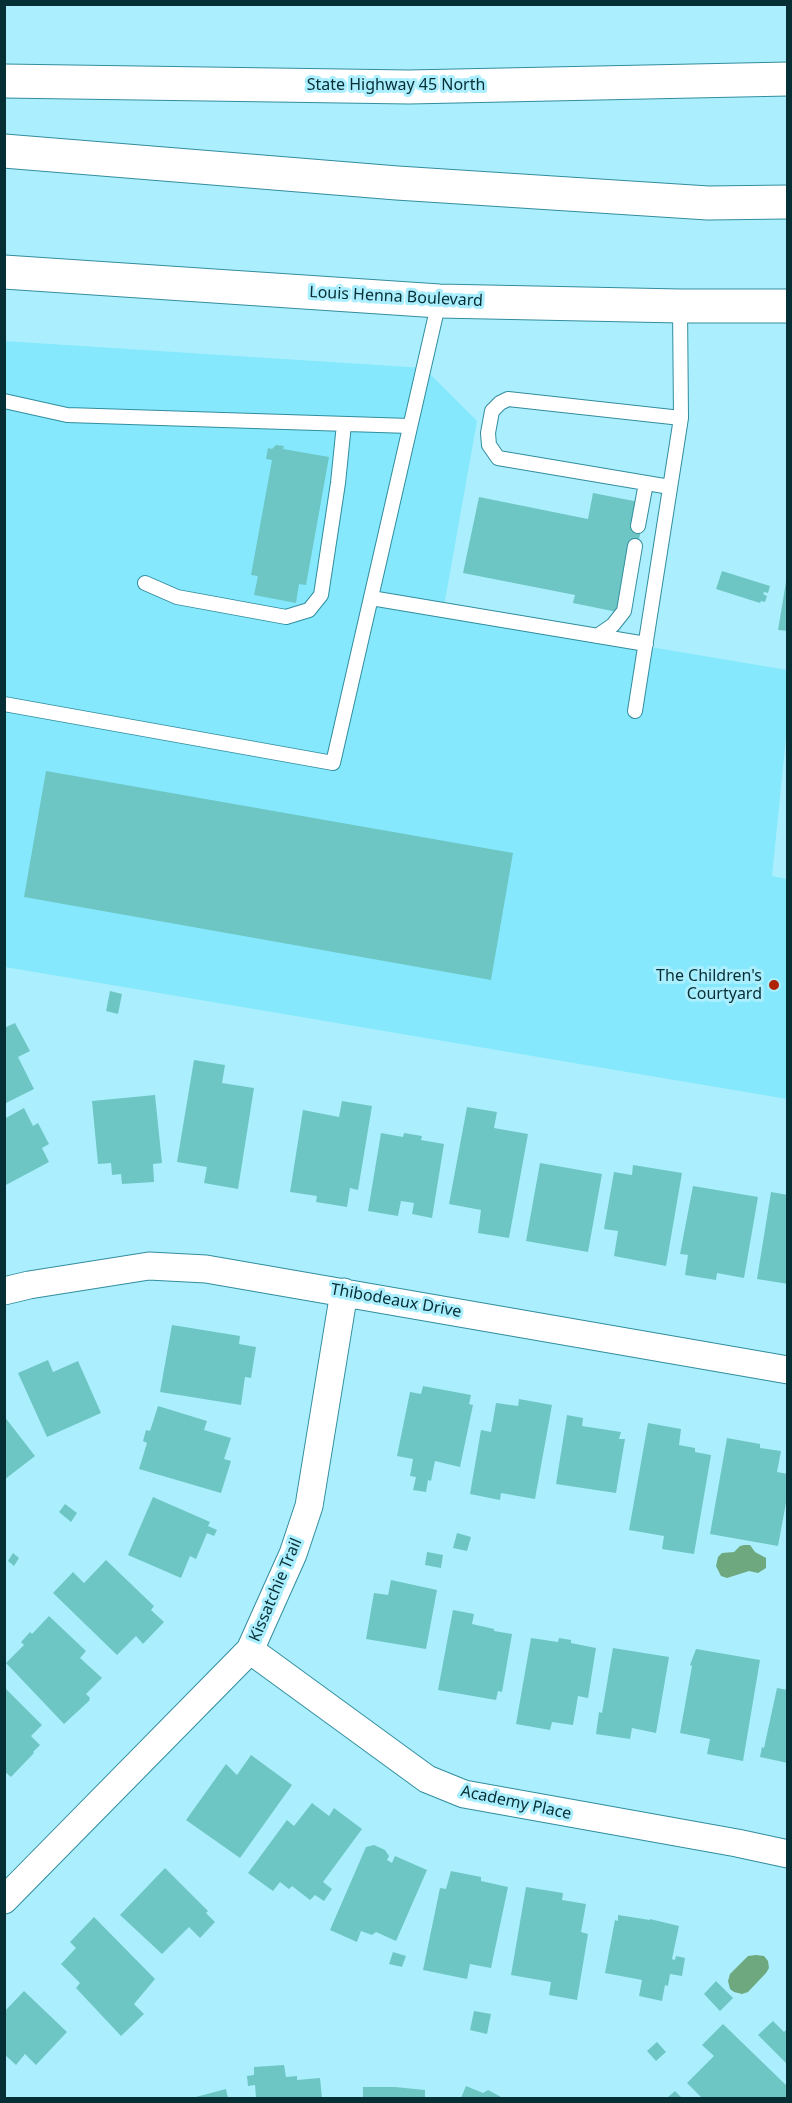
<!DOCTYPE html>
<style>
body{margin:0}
#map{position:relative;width:792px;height:2103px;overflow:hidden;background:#abeffe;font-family:"Noto Sans",sans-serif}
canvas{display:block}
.frame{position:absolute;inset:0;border:6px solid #062e35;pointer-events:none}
</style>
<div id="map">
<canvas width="792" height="2103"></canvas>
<div class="frame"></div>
</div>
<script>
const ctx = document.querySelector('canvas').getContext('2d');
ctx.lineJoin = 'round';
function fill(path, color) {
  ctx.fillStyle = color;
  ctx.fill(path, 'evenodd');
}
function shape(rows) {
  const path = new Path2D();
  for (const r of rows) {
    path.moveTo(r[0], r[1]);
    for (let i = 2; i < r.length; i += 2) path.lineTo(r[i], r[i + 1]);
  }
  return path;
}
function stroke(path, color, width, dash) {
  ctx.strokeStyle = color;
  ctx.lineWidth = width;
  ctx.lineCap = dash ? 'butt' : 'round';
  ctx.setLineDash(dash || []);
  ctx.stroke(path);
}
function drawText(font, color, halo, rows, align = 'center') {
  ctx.font = font + ' "Noto Sans",sans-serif';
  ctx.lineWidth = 6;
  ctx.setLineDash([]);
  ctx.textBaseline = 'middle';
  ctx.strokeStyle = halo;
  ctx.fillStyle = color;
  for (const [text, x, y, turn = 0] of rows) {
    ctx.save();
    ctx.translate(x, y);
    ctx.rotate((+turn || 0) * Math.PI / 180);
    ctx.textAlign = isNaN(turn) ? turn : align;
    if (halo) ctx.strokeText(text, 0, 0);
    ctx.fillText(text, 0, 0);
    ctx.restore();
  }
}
const built = shape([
 [4,341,424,368,477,421,443,612,787,670,787,728,772,876,787,879,787,1099,5,967]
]);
const water = shape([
 [744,1545,750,1545,755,1552,766,1558,766,1568,758,1573,749,1571,727,1578,721,1576,716,1566,718,1557,722,1553,734,1552,740,1546],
 [756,1955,764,1956,768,1961,769,1968,766,1973,748,1992,742,1994,734,1992,730,1989,728,1981,730,1974,748,1956]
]);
const building = shape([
 [276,445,284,446,283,449,329,457,306,585,299,584,296,603,254,595,258,576,251,575,272,460,266,459,268,448,272,449],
 [593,493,639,502,642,527,637,547,617,612,573,603,575,595,463,573,479,497,588,519],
 [722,571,770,586,768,593,764,592,763,594,767,596,765,602,761,601,760,603,716,589],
 [786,582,788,582,788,631,778,630],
 [46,771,513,853,491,980,24,897],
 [110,991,122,994,118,1014,106,1011],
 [15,1023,30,1051,18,1057,34,1089,4,1104,4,1028],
 [194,1060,225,1065,222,1083,254,1088,238,1189,204,1183,207,1167,177,1162],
 [155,1095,162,1163,153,1164,154,1182,122,1184,121,1174,112,1175,111,1163,98,1164,92,1101],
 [342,1101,372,1106,358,1190,350,1188,347,1207,316,1202,317,1196,290,1192,303,1110,339,1117],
 [467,1107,497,1112,494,1128,528,1134,509,1238,478,1233,481,1210,449,1204],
 [24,1108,33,1126,38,1123,49,1144,42,1148,49,1162,4,1186,4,1119],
 [381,1133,403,1137,404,1133,422,1136,421,1140,444,1144,432,1218,412,1214,414,1203,401,1201,398,1216,368,1211],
 [540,1163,602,1174,588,1252,526,1241],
 [633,1165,682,1173,666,1266,614,1256,618,1231,604,1229,614,1172,632,1175],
 [693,1186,758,1197,744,1278,717,1273,716,1280,685,1275,688,1255,680,1254],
 [771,1192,788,1195,788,1284,757,1279],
 [172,1325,240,1336,239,1344,256,1347,251,1378,245,1377,241,1405,160,1392],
 [48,1360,53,1372,78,1361,101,1413,47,1437,18,1373],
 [423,1386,471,1395,469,1404,473,1405,460,1467,435,1461,431,1481,428,1480,426,1492,413,1490,416,1477,410,1476,413,1459,397,1456,410,1392,421,1394],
 [519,1399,552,1405,535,1499,501,1493,500,1500,470,1494,481,1430,491,1432,496,1403,518,1406],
 [158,1406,207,1421,204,1430,231,1438,224,1459,231,1461,221,1493,139,1469,147,1443,143,1441,146,1430,150,1431],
 [567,1415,583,1418,582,1426,621,1432,619,1439,625,1439,616,1493,556,1484],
 [4,1416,35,1456,4,1480],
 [648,1423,681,1429,679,1445,695,1448,695,1452,711,1455,694,1554,662,1549,664,1536,629,1530],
 [727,1438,760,1444,760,1448,781,1451,777,1472,788,1474,788,1492,778,1546,710,1534],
 [153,1497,210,1522,208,1526,217,1530,214,1536,207,1533,196,1559,190,1556,181,1578,128,1555],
 [65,1504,77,1513,71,1522,59,1512],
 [457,1533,471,1537,467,1551,453,1548],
 [427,1552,443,1555,441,1568,425,1565],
 [13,1553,19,1558,14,1566,8,1561],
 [106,1560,154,1606,151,1610,164,1622,143,1644,136,1636,117,1655,53,1593,73,1572,84,1583],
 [391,1580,437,1590,426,1649,366,1639,374,1593,388,1595],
 [453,1610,474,1614,472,1624,494,1629,494,1631,512,1634,502,1692,498,1691,496,1700,438,1690],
 [49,1616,86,1651,80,1658,102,1678,86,1694,90,1698,89,1701,64,1724,6,1663,24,1645,21,1642,30,1632,32,1634],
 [531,1638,558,1642,559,1638,571,1640,571,1643,596,1648,588,1698,578,1696,573,1725,552,1722,550,1730,516,1724],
 [613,1648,669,1657,656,1733,632,1728,630,1739,596,1734,599,1712,602,1713],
 [696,1649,760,1660,743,1761,707,1754,710,1739,680,1733,692,1666,690,1665],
 [4,1687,42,1725,31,1736,40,1745,33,1752,34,1753,11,1777,4,1771],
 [777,1688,788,1690,788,1763,760,1757,762,1747,764,1748],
 [251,1755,292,1785,240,1858,186,1820,226,1764,237,1775],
 [312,1803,329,1816,334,1808,362,1829,323,1882,332,1889,324,1901,315,1895,310,1900,292,1886,289,1889,280,1882,273,1891,248,1873,287,1820,294,1826],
 [374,1845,385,1850,389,1856,387,1860,392,1863,395,1856,427,1870,396,1941,376,1932,372,1935,361,1931,357,1942,330,1930,366,1847],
 [165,1868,208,1911,206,1913,215,1922,200,1938,189,1927,162,1954,120,1915],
 [451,1871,481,1877,481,1881,508,1887,491,1968,470,1964,467,1979,423,1970,440,1888,446,1889],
 [526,1887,563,1893,562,1900,586,1904,581,1932,588,1934,577,2000,549,1995,551,1982,511,1975],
 [618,1915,650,1920,650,1919,679,1926,672,1959,675,1960,676,1956,685,1958,682,1976,670,1974,668,1986,665,1985,662,2001,639,1996,642,1980,605,1973,615,1920,618,1921],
 [94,1917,155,1979,134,2004,144,2014,121,2036,76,1988,80,1983,61,1964,76,1948,70,1942],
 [393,1952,406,1956,402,1967,389,1964],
 [716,1981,733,1998,720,2011,704,1994],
 [24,1991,67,2032,36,2065,25,2054,16,2065,4,2054,4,2012],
 [474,2011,491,2014,487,2034,470,2030],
 [773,2021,784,2032,788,2028,788,2065,758,2035],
 [723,2024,788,2087,788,2098,702,2098,687,2083,714,2056,702,2045],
 [657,2042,666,2052,656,2061,647,2051],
 [284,2065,286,2077,297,2076,297,2080,320,2078,322,2098,256,2098,255,2085,248,2086,247,2076,254,2075,254,2067],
 [466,2086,483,2093,488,2090,503,2098,461,2098],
 [363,2087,395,2087,425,2090,425,2098,363,2098],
 [226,2089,228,2098,192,2098],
 [675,2091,682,2098,667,2098]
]);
const lane = shape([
 [4,401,67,415,410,426],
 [670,487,498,458,489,445,488,433,492,411,500,403,508,399,681,418],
 [638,526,646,483],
 [145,583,177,597,286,617,309,610,321,595,338,483,344,424],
 [371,598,646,644],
 [597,636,613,625,624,611,635,546],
 [4,704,333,763,439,301],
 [635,711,681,418,680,306]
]);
const street = shape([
 [4,1291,29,1285,149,1266,206,1269,788,1370],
 [250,1650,427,1779,464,1794,737,1843,788,1854],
 [4,1900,250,1650,293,1554,309,1506,344,1292]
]);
const secondary = shape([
 [4,272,439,301,680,306,788,306]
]);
const highway = shape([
 [4,81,409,87,788,79],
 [4,151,397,183,708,203,788,202]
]);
const markers = [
 [774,985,6,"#af2202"]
];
const streetNames = [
 ["State Highway 45 North",396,85],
 ["Louis Henna Boulevard",396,297,3],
 ["Thibodeaux Drive",396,1301,10],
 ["Kissatchie Trail",276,1590,-67],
 ["Academy Place",516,1803,12]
];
const poiNames = [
 ["The Children's",762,976],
 ["Courtyard",762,994]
];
fill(built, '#85e8fd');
fill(water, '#6ea87f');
fill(building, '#6dc6c3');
stroke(lane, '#328d9f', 16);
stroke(street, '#328d9f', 29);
stroke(secondary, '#328d9f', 35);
stroke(highway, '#328d9f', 35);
stroke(lane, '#fff', 14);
stroke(street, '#fff', 27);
stroke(secondary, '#fff', 33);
stroke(highway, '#fff', 33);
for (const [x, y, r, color] of markers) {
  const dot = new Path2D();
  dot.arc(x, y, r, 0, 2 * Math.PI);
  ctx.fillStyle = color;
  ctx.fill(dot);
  stroke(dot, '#abeffe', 2);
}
drawText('16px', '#062e35', '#abeffe', streetNames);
drawText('16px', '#062e35', '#abeffe', poiNames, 'right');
</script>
